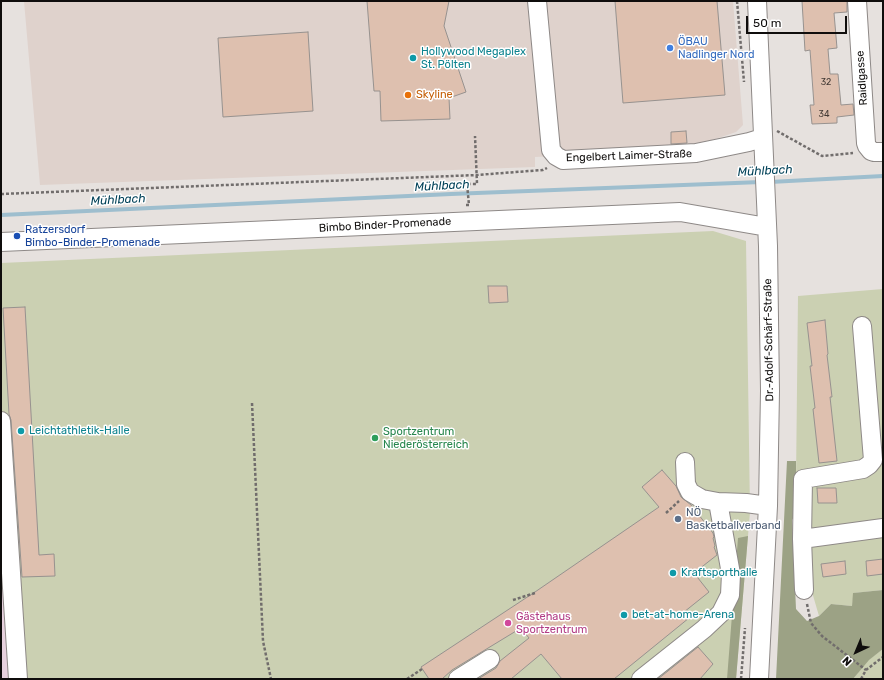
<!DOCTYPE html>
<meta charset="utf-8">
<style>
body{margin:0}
#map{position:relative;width:884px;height:680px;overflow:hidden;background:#e6e1de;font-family:Rubik,sans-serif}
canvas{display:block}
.frame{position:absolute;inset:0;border:2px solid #0f0d0c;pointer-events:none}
.north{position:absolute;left:836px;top:632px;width:40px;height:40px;-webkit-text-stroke:3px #fff;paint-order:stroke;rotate:224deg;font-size:11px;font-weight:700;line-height:16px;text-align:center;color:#0f0d0c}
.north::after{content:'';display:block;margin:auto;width:14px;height:18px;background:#0f0d0c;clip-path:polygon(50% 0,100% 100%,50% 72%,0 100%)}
.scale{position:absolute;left:746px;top:16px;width:101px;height:18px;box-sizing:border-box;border:2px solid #0f0d0c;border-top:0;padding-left:5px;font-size:12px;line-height:14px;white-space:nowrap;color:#0f0d0c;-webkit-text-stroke:3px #fff;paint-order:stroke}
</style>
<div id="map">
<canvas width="884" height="680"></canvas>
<div class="frame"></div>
<div class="north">N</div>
<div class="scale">50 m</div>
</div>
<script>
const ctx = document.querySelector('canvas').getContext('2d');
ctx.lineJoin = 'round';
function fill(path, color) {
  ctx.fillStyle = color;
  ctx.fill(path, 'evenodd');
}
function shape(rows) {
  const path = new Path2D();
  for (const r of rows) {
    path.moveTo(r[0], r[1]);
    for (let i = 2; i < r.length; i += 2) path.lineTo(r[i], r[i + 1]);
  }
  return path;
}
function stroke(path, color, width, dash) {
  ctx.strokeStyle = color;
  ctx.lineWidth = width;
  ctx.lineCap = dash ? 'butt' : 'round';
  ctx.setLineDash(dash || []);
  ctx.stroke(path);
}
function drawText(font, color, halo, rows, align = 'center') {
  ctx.font = font + ' Rubik,sans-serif';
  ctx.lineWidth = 3;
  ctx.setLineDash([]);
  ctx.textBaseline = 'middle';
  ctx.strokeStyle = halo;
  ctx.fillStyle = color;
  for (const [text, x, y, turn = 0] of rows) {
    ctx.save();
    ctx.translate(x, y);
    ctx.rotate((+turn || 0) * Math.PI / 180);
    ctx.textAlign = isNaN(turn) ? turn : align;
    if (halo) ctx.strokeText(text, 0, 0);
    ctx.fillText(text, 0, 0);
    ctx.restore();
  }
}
const built = shape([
 [24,1,733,1,743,125,736,132,686,149,535,157,535,167,40,185]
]);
const education = shape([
 [1,484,12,679,1,679]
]);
const green = shape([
 [713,231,746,241,750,512,736,679,12,679,1,484,1,263],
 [883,289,883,590,854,593,852,606,831,604,819,616,812,592,796,480,798,296],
 [883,649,883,679,853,679,867,661]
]);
const forest = shape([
 [787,461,796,461,796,480,800,508,792,520,796,609,807,621,819,616,831,604,852,606,853,593,883,590,883,649,869,660,853,679,776,679],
 [748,536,736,679,727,679,738,538]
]);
const stream = shape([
 [770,182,883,176],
 [1,215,451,194,761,182]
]);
const building = shape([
 [367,1,449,1,444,26,466,92,449,98,450,119,381,121,380,91,374,91,367,1],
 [615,1,717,1,725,95,623,103,615,1],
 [802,1,847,1,847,12,834,13,837,48,828,49,830,74,838,74,841,105,853,104,854,115,837,117,837,123,812,124,810,105,814,105,810,50,805,51,802,1],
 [308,32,313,111,223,117,218,38,308,32],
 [686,131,687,143,671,144,671,132,686,131],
 [488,286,507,286,508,302,489,303,488,286],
 [25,307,39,555,54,554,55,576,22,577,11,420,9,414,3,308,25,307],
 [825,320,828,354,827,355,832,397,830,397,837,461,819,463,813,409,815,408,810,366,812,366,807,323,825,320],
 [662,470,676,486,681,497,691,505,713,533,714,537,713,538,715,546,714,547,717,555,694,573,709,592,684,612,689,618,614,679,562,679,541,654,511,679,478,679,496,668,500,661,529,638,521,628,452,670,442,679,429,679,421,667,535,592,659,507,642,487,662,470],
 [817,488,836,488,837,503,818,503,817,488],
 [883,559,883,574,867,576,866,561,883,559],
 [845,561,846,574,823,577,821,564,845,561],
 [698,647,713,664,700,679,658,679,698,647]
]);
const path = shape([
 [737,1,744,82],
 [777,131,822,156,853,153],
 [1,194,477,175,543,170,547,168],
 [466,205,469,205,467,184,477,184,475,136],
 [252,403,263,641,271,679],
 [666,513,679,501],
 [513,600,535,593],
 [807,604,811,623,822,636,866,670],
 [407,679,422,669],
 [741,679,745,628],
 [861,679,866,670,883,657]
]);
const minor = shape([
 [537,1,551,150,556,156,563,160,696,153,749,142,762,138],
 [757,1,768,246,770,391,768,506,759,679],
 [857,1,866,143,867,146,871,151,874,152,883,152],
 [1,242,680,212,767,227],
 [1,421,18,679],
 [685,462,686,484,690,492,695,495,702,499,718,502,746,503,768,506],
 [802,539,803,479,863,469,869,465,873,460,862,326],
 [804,590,802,539,883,528],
 [458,679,490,659],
 [641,679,704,629,721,613,730,595,731,574,718,502]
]);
const markers = [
 [670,48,4,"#3f7fe0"],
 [413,58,4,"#0f9aa8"],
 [408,95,4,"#e8710a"],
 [17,236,4,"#1a4fb4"],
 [21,431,4,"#0f9aa8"],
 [375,438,4,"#2e9e5b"],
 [678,519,4,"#5c6f8a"],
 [673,573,4,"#0f9aa8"],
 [624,615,4,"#0f9aa8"],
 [508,623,4,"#d1479c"]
];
const numberNames = [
 ["32",826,82],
 ["34",824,114]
];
const shopNames = [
 ["ÖBAU",678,42],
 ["Nadlinger Nord",678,55]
];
const cultureNames = [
 ["Hollywood Megaplex",421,52],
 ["St. Pölten",421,65],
 ["Leichtathletik-Halle",29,431],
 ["Kraftsporthalle",681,573],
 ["bet-at-home-Arena",632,615]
];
const streetNames = [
 ["Raidlgasse",862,78,-94],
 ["Engelbert Laimer-Straße",629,156,-2],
 ["Bimbo Binder-Promenade",385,225,-3],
 ["Dr.-Adolf-Schärf-Straße",769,340,-91]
];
const foodNames = [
 ["Skyline",416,95]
];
const transitNames = [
 ["Ratzersdorf",25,230],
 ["Bimbo-Binder-Promenade",25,243]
];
const leisureNames = [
 ["Sportzentrum",383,432],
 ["Niederösterreich",383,445]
];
const serviceNames = [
 ["NÖ",686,513],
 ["Basketballverband",686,526]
];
const hotelNames = [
 ["Gästehaus",516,617],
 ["Sportzentrum",516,630]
];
const waterNames = [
 ["Mühlbach",765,171,-3],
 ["Mühlbach",442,186,-3],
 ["Mühlbach",118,200,-3]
];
fill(built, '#dfd2cc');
fill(education, '#e7d1de');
fill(green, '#cbd0b2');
fill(forest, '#9ca285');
stroke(stream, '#9ebece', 4);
fill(building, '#dec0af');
stroke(building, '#97928f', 1);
stroke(minor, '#8e8987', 20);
stroke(path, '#716d6c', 2.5, [3, 2]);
stroke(minor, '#fff', 18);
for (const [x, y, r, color] of markers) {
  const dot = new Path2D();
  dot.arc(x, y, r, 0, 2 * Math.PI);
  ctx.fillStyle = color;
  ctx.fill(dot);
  stroke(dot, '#fff', 1.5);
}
drawText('9px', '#433a35', null, numberNames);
drawText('11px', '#366cbe', '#fff', shopNames, 'left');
drawText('11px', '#0d838f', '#fff', cultureNames, 'left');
drawText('11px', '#0f0d0c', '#fff', streetNames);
drawText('11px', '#c56008', '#fff', foodNames, 'left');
drawText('11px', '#164399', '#fff', transitNames, 'left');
drawText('11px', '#27864d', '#fff', leisureNames, 'left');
drawText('11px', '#4e5e75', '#fff', serviceNames, 'left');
drawText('11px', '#b23c85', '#fff', hotelNames, 'left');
drawText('italic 12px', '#004158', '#fff', waterNames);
</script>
